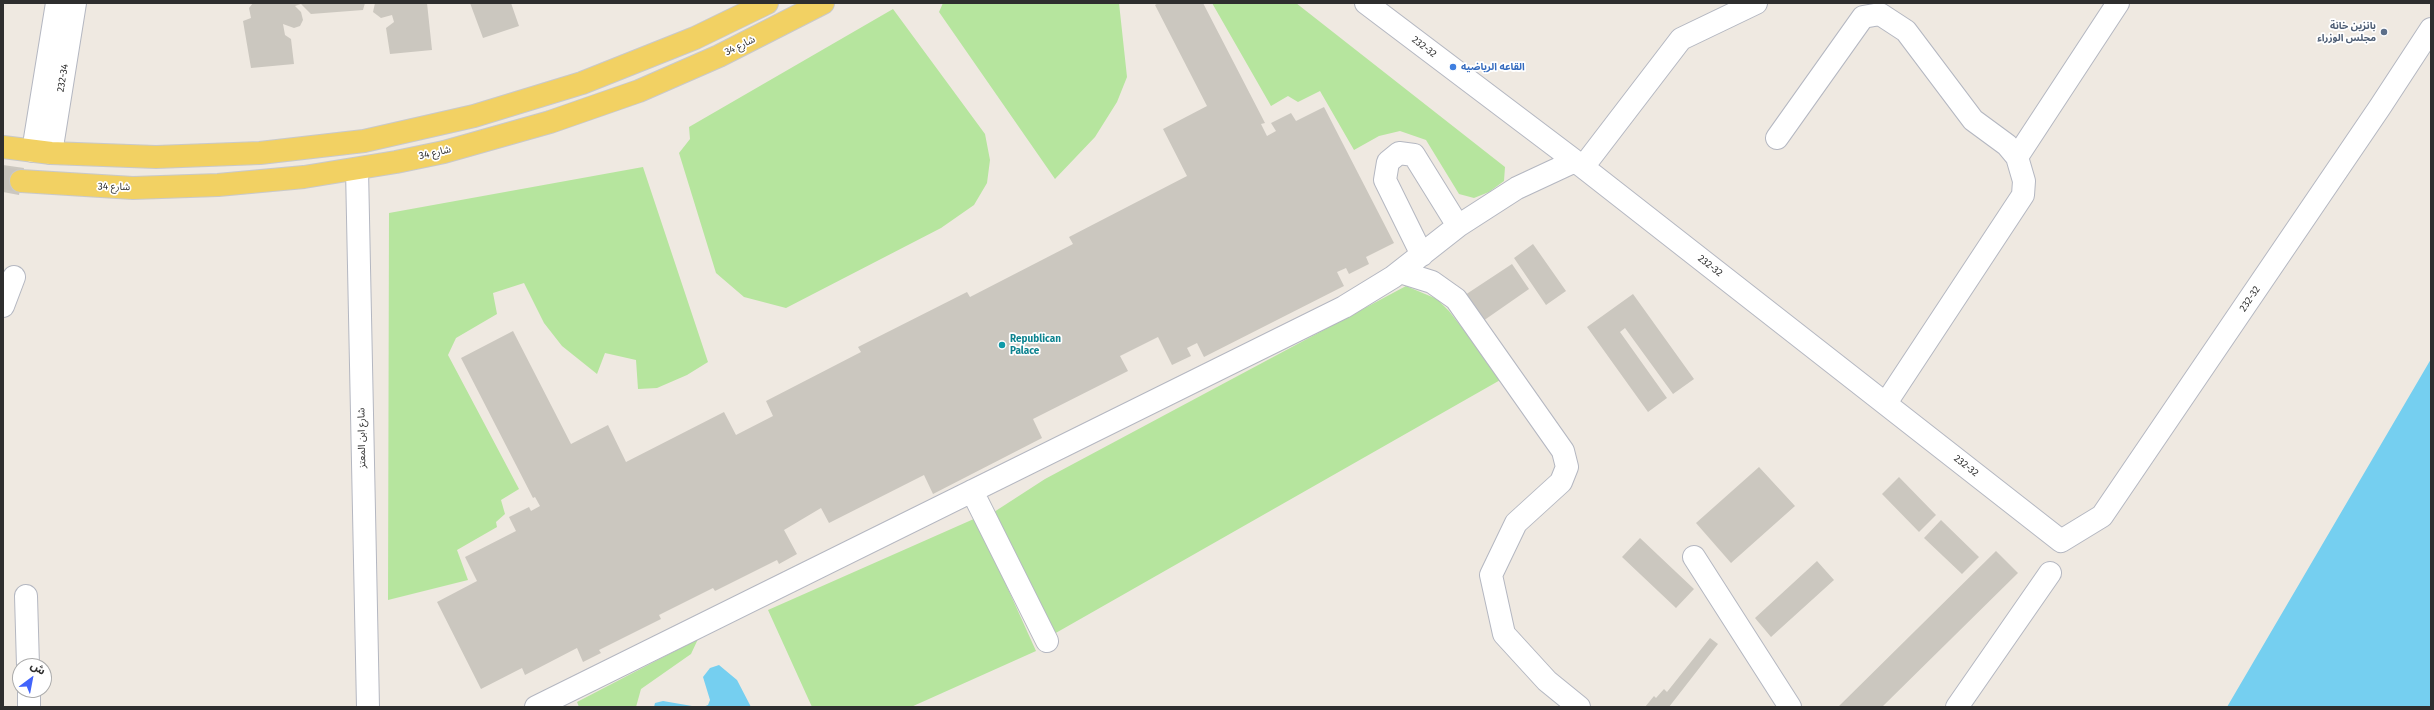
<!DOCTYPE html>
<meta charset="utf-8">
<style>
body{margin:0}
#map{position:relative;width:2434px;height:710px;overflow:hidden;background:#efe9e1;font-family:"Fira Sans","Noto Sans Arabic",sans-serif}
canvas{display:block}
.frame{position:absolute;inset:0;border:4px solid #2e2e2e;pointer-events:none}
.north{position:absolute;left:12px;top:658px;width:40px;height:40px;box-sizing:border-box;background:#fff;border:1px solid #ababab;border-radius:50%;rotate:32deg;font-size:11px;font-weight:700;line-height:16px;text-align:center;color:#2e2e2e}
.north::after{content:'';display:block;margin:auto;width:14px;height:18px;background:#4264fb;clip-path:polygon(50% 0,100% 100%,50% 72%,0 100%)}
</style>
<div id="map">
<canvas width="2434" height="710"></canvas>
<div class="frame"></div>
<div class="north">ش</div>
</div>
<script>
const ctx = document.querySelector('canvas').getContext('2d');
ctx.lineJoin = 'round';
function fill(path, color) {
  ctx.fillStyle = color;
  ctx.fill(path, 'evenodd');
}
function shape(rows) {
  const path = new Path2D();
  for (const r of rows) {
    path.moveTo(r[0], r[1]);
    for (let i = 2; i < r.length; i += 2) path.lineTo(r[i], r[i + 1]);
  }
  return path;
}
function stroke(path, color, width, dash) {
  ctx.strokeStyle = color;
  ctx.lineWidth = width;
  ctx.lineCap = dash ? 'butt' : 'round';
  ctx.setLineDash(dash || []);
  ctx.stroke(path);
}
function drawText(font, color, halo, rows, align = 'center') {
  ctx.font = font + ' "Fira Sans","Noto Sans Arabic",sans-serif';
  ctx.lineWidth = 3.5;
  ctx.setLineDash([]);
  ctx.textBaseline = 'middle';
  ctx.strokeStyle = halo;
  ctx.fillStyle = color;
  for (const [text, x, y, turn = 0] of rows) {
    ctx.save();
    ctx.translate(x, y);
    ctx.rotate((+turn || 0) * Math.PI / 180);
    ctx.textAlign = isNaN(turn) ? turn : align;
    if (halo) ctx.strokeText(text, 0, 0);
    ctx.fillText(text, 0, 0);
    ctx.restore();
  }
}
const green = shape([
 [943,3,1119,3,1127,77,1117,102,1095,137,1055,179,939,12],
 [1212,3,1296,3,1505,167,1504,181,1489,192,1474,198,1459,194,1426,140,1400,131,1379,136,1354,150,1320,91,1298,102,1288,96,1271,106],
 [893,9,985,134,990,160,987,183,974,205,941,228,786,308,744,297,716,273,679,153,690,139,689,127],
 [643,167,708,362,687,375,657,388,638,389,636,360,605,353,597,374,562,346,544,323,524,283,493,293,497,314,456,338,448,355,519,489,501,500,505,514,496,522,497,527,457,550,468,580,388,600,389,213],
 [1406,286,1437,299,1449,311,1502,379,1054,634,994,512,1045,479],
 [976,518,1036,651,911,707,812,707,768,610],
 [698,639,691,654,641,689,636,707,579,707,577,702]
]);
const water = shape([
 [2431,359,2431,707,2227,707],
 [719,665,737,680,751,707,703,707,708,705,710,700,703,677,710,668],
 [663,701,692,706,700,707,654,707,655,703]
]);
const building = shape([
 [253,3,365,3,363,10,311,14,301,4,295,6,301,12,303,20,300,26,294,28,283,24,285,35,291,39,294,64,251,68,243,21,251,18,249,8],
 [375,3,427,3,432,50,390,54,386,28,394,22,392,15,381,18,373,12],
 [470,3,511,3,519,26,483,38],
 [1158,3,1203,3,1265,123,1261,124,1267,136,1276,131,1271,123,1291,113,1296,121,1324,107,1394,243,1366,257,1369,264,1349,274,1346,268,1337,272,1344,286,1204,357,1197,343,1187,348,1191,356,1172,365,1158,337,1120,356,1128,371,1033,419,1042,438,933,494,924,475,829,523,821,508,784,530,797,554,779,564,777,560,715,591,713,588,659,615,661,619,599,650,601,653,583,662,577,648,525,675,522,668,481,689,437,602,477,581,465,557,516,531,509,517,529,507,531,511,540,506,535,497,533,498,461,358,513,331,571,444,608,425,626,462,724,412,736,435,773,416,766,401,861,352,858,347,967,292,970,297,1073,244,1069,237,1187,176,1163,129,1207,106,1155,5],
 [3,165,24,168,19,195,3,192],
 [1533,244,1566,291,1546,305,1514,258],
 [1512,264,1529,289,1483,321,1465,295],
 [1633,294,1694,379,1673,394,1625,328,1620,332,1667,398,1648,412,1587,327],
 [1759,467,1795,506,1731,563,1696,523],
 [1899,477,1936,515,1919,532,1882,494],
 [1941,520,1979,557,1962,574,1924,538],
 [1640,538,1694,589,1676,608,1622,557],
 [1996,551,2018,573,1882,707,1838,707],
 [1817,561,1834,580,1771,637,1755,618],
 [1710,638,1718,644,1669,707,1645,707,1654,696,1656,698,1664,689,1667,692]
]);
const majorTunnel = shape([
 [3,178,21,181]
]);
const minor = shape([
 [1366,3,1583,167,2061,541,2102,516,2380,107,2431,29],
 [1777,138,1863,17,1880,14,1906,31,1973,120,2007,145,2017,157,2024,181,2023,195,1886,403],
 [33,151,57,3],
 [51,153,75,3],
 [2017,157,2118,3],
 [1583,167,1681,39,1756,3],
 [357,169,368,707],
 [1422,255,1385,180,1388,162,1399,153,1414,155,1458,226],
 [1400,272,1432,282,1456,299,1563,451,1567,467,1561,482,1516,523,1491,575,1504,634,1547,681,1579,707],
 [3,306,14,277],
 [972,491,1047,641],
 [1694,557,1790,707],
 [26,596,28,666],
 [29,690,29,707],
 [536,707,1344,307,1393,277,1458,226,1517,188,1575,161],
 [1957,707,2050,573]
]);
const major = shape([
 [3,147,51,153,156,157,260,153,364,141,474,116,582,83,695,38,767,3],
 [21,181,133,188,218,185,304,177,396,162,444,152,550,122,639,91,719,56,823,3]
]);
const markers = [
 [2384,32,4,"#5c6f8a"],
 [1453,67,4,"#3f7fe0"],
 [1002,345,4,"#0f9aa8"]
];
const serviceNames = [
 ["بانزين خانة",2376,26],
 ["مجلس الوزراء",2376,38]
];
const streetNames = [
 ["شارع 34",740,46,-26],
 ["232-32",1424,47,37],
 ["232-34",63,78,-81],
 ["شارع 34",435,153,-13],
 ["شارع 34",114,187,1],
 ["232-32",1710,266,38],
 ["232-32",2250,299,-56],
 ["شارع ابن المعتز",362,438,-91],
 ["232-32",1966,466,38]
];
const shopNames = [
 ["القاعه الرياضيه",1461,67]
];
const cultureNames = [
 ["Republican",1010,339],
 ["Palace",1010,351]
];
fill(green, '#b6e59e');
fill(water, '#75cff0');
fill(building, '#cbc7bf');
stroke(majorTunnel, '#c8c4bd', 22, [22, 11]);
stroke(minor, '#b4b7c1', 24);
stroke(major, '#c9c9c9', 24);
stroke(minor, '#fff', 22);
stroke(major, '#f2d163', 22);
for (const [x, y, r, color] of markers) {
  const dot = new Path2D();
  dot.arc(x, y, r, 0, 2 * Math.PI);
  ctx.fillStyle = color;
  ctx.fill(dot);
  stroke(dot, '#fff', 1.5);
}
drawText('bold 10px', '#4e5e75', '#fff', serviceNames, 'right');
drawText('10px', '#2e2e2e', '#fff', streetNames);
drawText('bold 10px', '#366cbe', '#fff', shopNames, 'left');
drawText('bold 10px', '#0d838f', '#fff', cultureNames, 'left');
</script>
